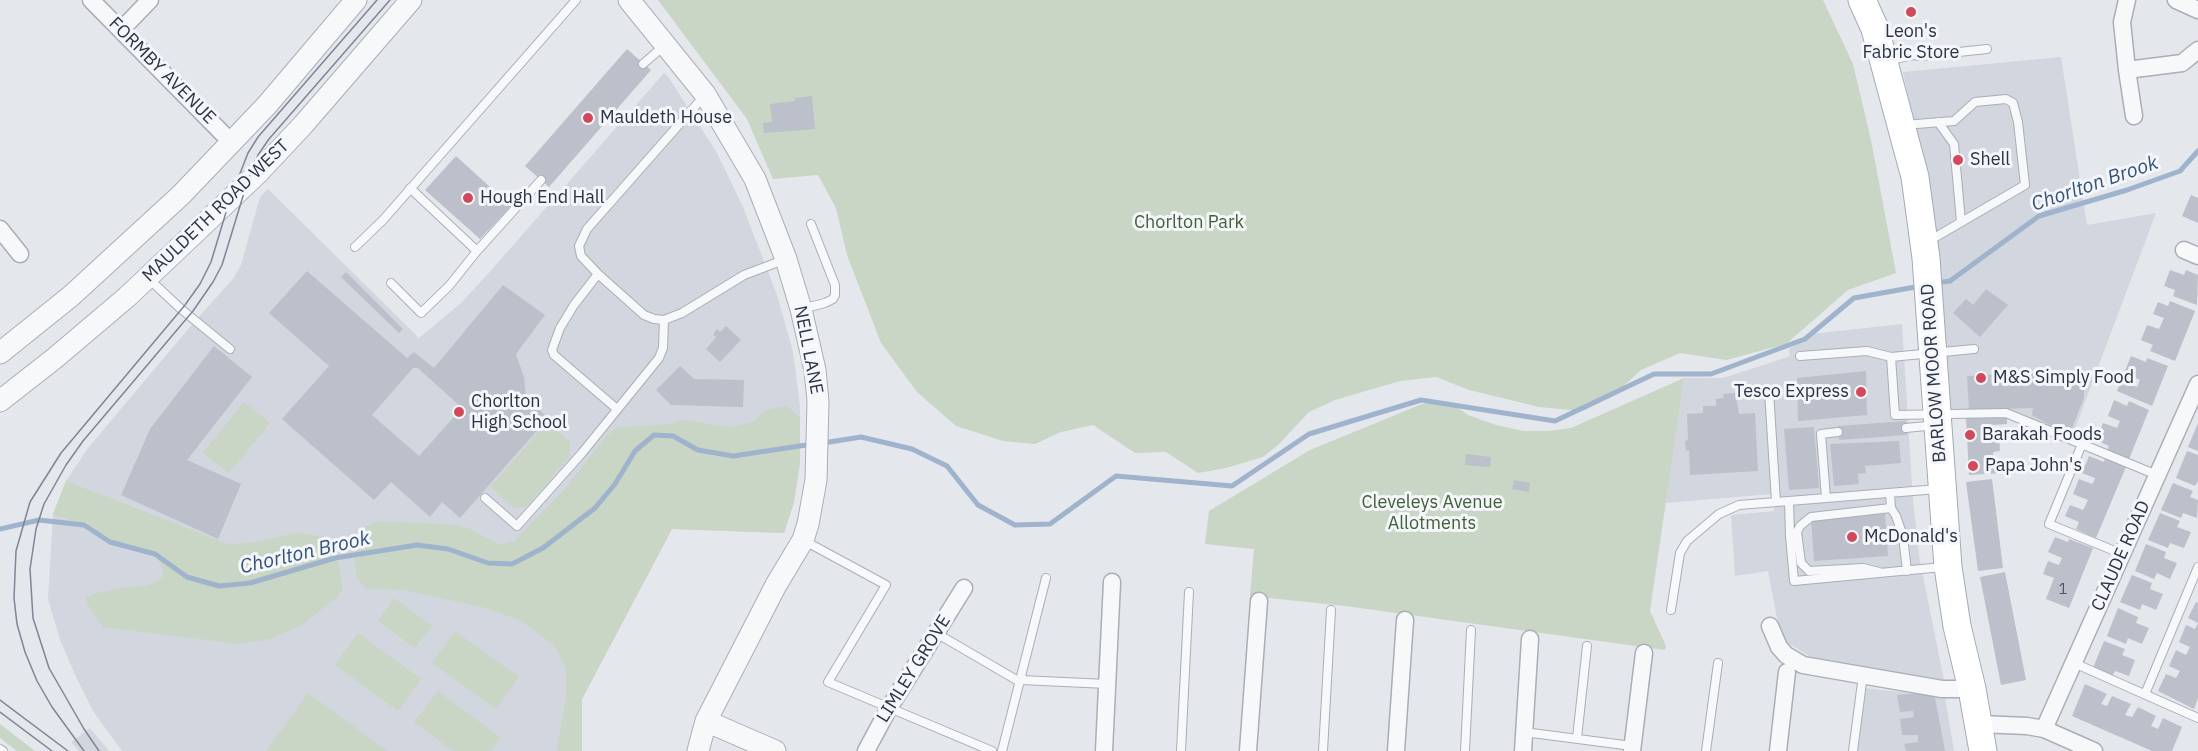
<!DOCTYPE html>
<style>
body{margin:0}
canvas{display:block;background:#e4e7ec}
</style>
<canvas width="2198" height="751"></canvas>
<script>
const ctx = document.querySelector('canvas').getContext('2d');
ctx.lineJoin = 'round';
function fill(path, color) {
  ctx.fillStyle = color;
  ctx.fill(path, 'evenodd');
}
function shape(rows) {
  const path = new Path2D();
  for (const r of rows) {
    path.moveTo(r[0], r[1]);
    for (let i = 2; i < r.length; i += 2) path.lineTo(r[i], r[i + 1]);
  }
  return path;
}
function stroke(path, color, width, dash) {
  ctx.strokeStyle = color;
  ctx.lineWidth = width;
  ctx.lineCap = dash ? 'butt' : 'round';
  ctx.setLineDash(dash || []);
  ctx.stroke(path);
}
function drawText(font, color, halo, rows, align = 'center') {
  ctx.font = font + ' "IBM Plex Sans",sans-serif';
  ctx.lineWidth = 6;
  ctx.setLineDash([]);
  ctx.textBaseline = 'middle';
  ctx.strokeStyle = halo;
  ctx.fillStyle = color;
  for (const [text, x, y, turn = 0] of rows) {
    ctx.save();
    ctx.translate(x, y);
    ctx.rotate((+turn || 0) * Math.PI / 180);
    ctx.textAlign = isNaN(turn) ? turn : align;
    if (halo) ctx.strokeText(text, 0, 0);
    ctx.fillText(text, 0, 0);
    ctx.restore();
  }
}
const built = shape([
 [2061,57,2087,225,2156,213,2070,442,2008,416,1950,418,1931,202,1903,72],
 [664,73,669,78,717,153,743,207,777,295,793,352,800,406,800,463,794,502,784,533,672,529,582,699,582,751,122,751,93,711,76,677,60,640,48,599,53,514,66,481,88,448,195,321,233,279,241,265,260,197,268,189,419,338,460,304,487,275],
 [1902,324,1913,500,1919,556,1945,685,1816,660,1781,639,1768,571,1735,576,1731,515,1774,511,1773,494,1665,503,1684,378,1723,378,1788,357,1790,356,1789,349,1811,334],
 [1864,688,1945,697,1954,751,1858,751],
 [90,728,109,751,79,751,71,742]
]);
const green = shape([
 [658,0,1823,0,1853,64,1871,140,1896,273,1848,290,1786,344,1726,360,1680,353,1641,370,1613,396,1583,411,1539,407,1469,390,1436,377,1400,381,1335,400,1309,412,1279,444,1263,457,1226,468,1198,473,1166,452,1135,453,1093,425,1061,432,1035,444,1003,441,956,426,917,392,881,343,847,255,836,208,818,175,773,179,747,119],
 [1684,378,1650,611,1666,646,1665,650,1345,606,1250,596,1254,549,1205,544,1209,511,1310,450,1422,404,1448,401,1468,415,1496,425,1523,431,1548,431,1571,428],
 [244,402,270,423,229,473,203,453],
 [787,406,800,418,800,463,794,502,784,533,672,529,582,699,582,751,556,751,566,700,566,668,555,646,520,620,482,607,404,590,366,589,357,578,353,545,366,526,379,521,457,525,470,529,500,545,514,541,564,490,607,435,619,427,671,424,682,420,730,427,753,422,765,410],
 [547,422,570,442,570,456,526,507,514,508,490,487],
 [66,481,228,544,251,543,296,533,326,537,332,542,336,550,343,589,337,597,302,625,270,639,240,644,103,627,88,605,86,598,93,594,125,587,145,586,154,583,163,577,162,567,155,554,110,542,84,525,53,514],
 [394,598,432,626,415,648,378,621],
 [455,631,519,677,496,709,432,663],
 [358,633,421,679,398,711,335,665],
 [438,691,501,738,491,751,453,751,414,722],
 [308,693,387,751,266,751],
 [0,724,35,751,17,751,0,738]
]);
const stream = shape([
 [1936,283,1950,281,2039,216,2127,190,2180,171,2198,151],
 [823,443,861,437,912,449,947,466,978,505,1015,525,1050,524,1116,476,1232,486,1309,434,1421,400,1555,421,1654,374,1711,374,1805,339,1854,298,1921,286],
 [0,529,39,520,84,525,110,542,155,554,187,577,219,586,250,583,335,558,417,545,448,549,488,563,512,564,543,548,595,508,615,484,635,451,654,435,673,436,698,450,733,456,813,444]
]);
const building = shape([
 [627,49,651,70,549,187,525,166],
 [812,96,815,129,764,133,763,123,772,122,770,104,795,101,795,98],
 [456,156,511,206,480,239,425,190],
 [2191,195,2198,198,2198,223,2182,216],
 [2170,270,2184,275,2186,270,2198,275,2197,305,2173,296,2175,290,2164,286],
 [307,271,407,358,414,352,434,368,503,285,545,315,516,354,524,377,526,398,548,418,460,518,442,502,430,517,391,482,374,500,282,419,329,366,269,313],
 [413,368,418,368,462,408,419,456,372,415],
 [346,272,403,329,399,333,341,277],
 [1986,289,2008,305,1980,337,1953,313,1966,299,1973,305],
 [2170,301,2195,311,2175,361,2150,351,2153,345,2141,340,2147,325,2159,329,2164,318,2153,314,2158,302,2168,306],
 [726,326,741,340,720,362,706,349,716,337,713,335,717,329,720,332],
 [214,346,252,377,187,460,241,484,218,539,121,495,150,429],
 [2131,356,2146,362,2147,358,2168,366,2152,406,2117,391,2121,381,2137,387,2140,380,2124,373],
 [680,366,694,379,744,380,743,407,671,405,656,390],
 [2084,370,2084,398,2069,436,2032,415,2033,408,1969,410,1967,376],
 [1866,371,1867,415,1798,421,1797,378],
 [1735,393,1739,414,1755,413,1758,471,1690,475,1689,450,1686,451,1685,441,1688,440,1687,414,1703,413,1703,406,1716,406,1716,399,1724,398,1723,394],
 [2114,400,2127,406,2129,401,2149,410,2129,459,2107,451,2109,446,2096,440,2103,423,2117,428,2120,421,2108,416],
 [2007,415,2007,424,1991,425,1992,437,1999,436,2000,451,1993,452,1994,465,2001,465,2001,473,1969,475,1966,417],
 [1906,421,1907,435,1839,440,1838,426],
 [2198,423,2198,451,2188,447],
 [1814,427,1819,488,1789,490,1784,429],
 [1899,441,1901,463,1865,466,1866,473,1858,474,1859,484,1834,486,1830,444],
 [2187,451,2198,455,2198,481,2195,486,2176,478],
 [1466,454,1491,457,1490,467,1465,465],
 [2089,456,2104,462,2105,458,2126,467,2096,538,2076,529,2079,522,2065,516,2070,505,2083,510,2088,500,2073,494,2079,479,2092,484,2094,481,2095,478,2082,473],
 [1992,479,2003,568,1978,571,1966,482],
 [1514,480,1530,483,1529,492,1512,489],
 [2173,483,2193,491,2190,497,2198,500,2197,518,2183,513,2181,518,2161,510],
 [2160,513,2180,521,2177,527,2191,532,2184,548,2170,543,2168,548,2148,540],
 [1885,514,1888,556,1814,561,1811,519],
 [2055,537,2068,542,2069,539,2093,548,2069,608,2046,599,2054,578,2043,574,2048,561,2059,565,2062,558,2048,552],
 [2146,544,2166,552,2164,558,2177,563,2170,579,2157,573,2154,579,2135,571],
 [2005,572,2026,680,2001,685,1980,577],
 [2132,575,2152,583,2150,589,2163,594,2156,610,2142,604,2140,610,2120,602],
 [2196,602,2198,603,2198,623,2188,618],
 [2118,608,2138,617,2136,623,2149,628,2142,644,2128,638,2126,644,2107,636],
 [2198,623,2198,698,2194,709,2158,691,2166,674,2176,678,2180,671,2169,666,2176,650,2186,655,2190,647,2179,642,2186,625,2195,629],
 [2104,641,2125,649,2122,655,2135,660,2129,676,2115,671,2112,676,2093,668],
 [2085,684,2107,694,2101,704,2107,706,2112,696,2131,704,2125,715,2132,717,2138,707,2156,716,2151,726,2158,729,2163,718,2182,727,2172,751,2152,751,2072,716],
 [1934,692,1945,751,1906,751,1904,744,1918,742,1918,735,1902,735,1900,719,1914,717,1913,711,1900,712,1897,695]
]);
const service = shape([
 [1887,61,1913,55,1921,56,1987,49],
 [643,64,666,44],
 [705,95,587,229,579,246,581,256,598,274,644,315,654,319,664,320,682,313,744,275,786,259],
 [1938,122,1954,144,1961,222],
 [1904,125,1954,121,1975,102,2006,99,2013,103,2018,122,2025,185,1927,242],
 [410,188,477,251],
 [355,247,383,220,576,0],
 [598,274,574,305,560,328,552,350,554,355,617,409],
 [149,279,181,309,230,349],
 [391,283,421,313,449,286,477,251,541,180],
 [801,309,825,303,833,299,835,295,835,285,811,224],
 [1800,356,1867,351,1891,357,1974,349],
 [1891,357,1895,415,2006,413,2157,475],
 [1769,391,1776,502],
 [1906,428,1936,425],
 [2082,444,2049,524,2122,554],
 [485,498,517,526,582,453,659,358,663,348,664,320],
 [1826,498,1821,434,1838,432],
 [1789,501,1790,536,1794,581,1943,567],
 [1891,508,1896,516,1903,536,1907,571],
 [803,540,886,585,828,682,992,751],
 [1879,572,1863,568,1809,571,1801,563,1797,532,1800,526,1811,517,1891,508,1890,493],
 [1671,610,1680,553,1687,541,1719,514,1739,505,1938,489],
 [936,633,1020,682],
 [2074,663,2198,718],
 [1021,680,1107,684],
 [2145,694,2198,567],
 [1524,732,1632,746],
 [1577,738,1587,646],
 [0,749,3,751],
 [1002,751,1046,578],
 [1181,751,1189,592],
 [1323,751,1331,610],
 [1465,751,1471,630],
 [1706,751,1718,663],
 [1853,751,1863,675]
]);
const minor = shape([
 [91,0,232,143],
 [2127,0,2122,22,2127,70,2182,63,2198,50],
 [2176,0,2198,10],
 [121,30,150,0],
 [2127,70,2134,116],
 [0,229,20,254],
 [2184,250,2198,256],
 [1770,626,1779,647,1786,655,1803,665,1942,689,1972,689],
 [1980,724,2027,726,2044,729,2094,751],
 [2044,729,2198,384],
 [866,751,889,708,964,588],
 [1104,751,1112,582],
 [1248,751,1259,601],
 [1396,751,1405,620],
 [1523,751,1530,639],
 [1632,751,1644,653],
 [1778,751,1787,672]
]);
const tertiary = shape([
 [629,0,705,94,755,179,786,259,801,309,815,370,818,401,816,480,808,524,803,540,776,585,706,721,698,751],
 [0,353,71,296,181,195,267,105,356,0],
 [0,401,55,358,127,297,258,173,303,125,411,0],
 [706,721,775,751]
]);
const primary = shape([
 [1862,0,1875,29,1915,177,1926,258,1948,567,1957,626,1972,689,1983,751]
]);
const tram = shape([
 [0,700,68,751],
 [0,712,52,751],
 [84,751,52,707,37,681,25,652,17,624,14,598,16,551,30,502,61,453,185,305,200,284,211,262,230,199,248,153,258,137,377,0],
 [99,751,84,729,49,668,33,618,30,569,36,529,44,504,66,465,83,441,193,311,213,282,222,265,247,183,258,155,269,139,390,0]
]);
const markers = [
 [1911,12,6,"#d1495b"],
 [588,118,6,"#d1495b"],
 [1958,160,6,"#d1495b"],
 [468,198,6,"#d1495b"],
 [1981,378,6,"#d1495b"],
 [1861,392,6,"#d1495b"],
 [459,412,6,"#d1495b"],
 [1970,435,6,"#d1495b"],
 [1973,466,6,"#d1495b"],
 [1852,537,6,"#d1495b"]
];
const numberNames = [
 ["1",2063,590]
];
const poiNames = [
 ["Leon's",1911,32,"center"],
 ["Fabric Store",1911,53,"center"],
 ["Mauldeth House",600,118],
 ["Shell",1970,160],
 ["Hough End Hall",480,198],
 ["M&S Simply Food",1993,378],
 ["Tesco Express",1849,392,"right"],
 ["Chorlton",471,402],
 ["High School",471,423],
 ["Barakah Foods",1982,435],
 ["Papa John's",1985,466],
 ["McDonald's",1864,537]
];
const streetNames = [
 ["FORMBY AVENUE",162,71,45],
 ["MAULDETH ROAD WEST",216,211,-44],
 ["NELL LANE",808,350,79],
 ["BARLOW MOOR ROAD",1934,373,-94],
 ["CLAUDE ROAD",2121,556,-66],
 ["LIMLEY GROVE",914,669,-58]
];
const parkNames = [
 ["Chorlton Park",1189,223],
 ["Cleveleys Avenue",1432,503],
 ["Allotments",1432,524]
];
const waterNames = [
 ["Chorlton Brook",2095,184,-19],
 ["Chorlton Brook",305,553,-13]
];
fill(built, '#d2d6de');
fill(green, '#c9d6c5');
stroke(stream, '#9fb4cc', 5);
fill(building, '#bbc0ca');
stroke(service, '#a9aeb7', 10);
stroke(minor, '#a9aeb7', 19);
stroke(tertiary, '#a9aeb7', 23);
stroke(primary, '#a3abb8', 29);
stroke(service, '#f7f8fa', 8);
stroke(minor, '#f7f8fa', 16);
stroke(tertiary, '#f7f8fa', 21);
stroke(primary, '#fff', 27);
stroke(tram, '#7d8696', 1.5);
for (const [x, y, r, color] of markers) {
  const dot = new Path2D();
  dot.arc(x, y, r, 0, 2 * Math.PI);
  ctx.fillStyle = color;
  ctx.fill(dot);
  stroke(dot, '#f4f6f9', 2);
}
drawText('15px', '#4f5766', null, numberNames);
drawText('18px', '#2b3445', '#f4f6f9', poiNames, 'left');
drawText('18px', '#2b3445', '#f4f6f9', streetNames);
drawText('18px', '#3f6138', '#f4f6f9', parkNames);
drawText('italic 20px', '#34527a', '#f4f6f9', waterNames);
</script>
